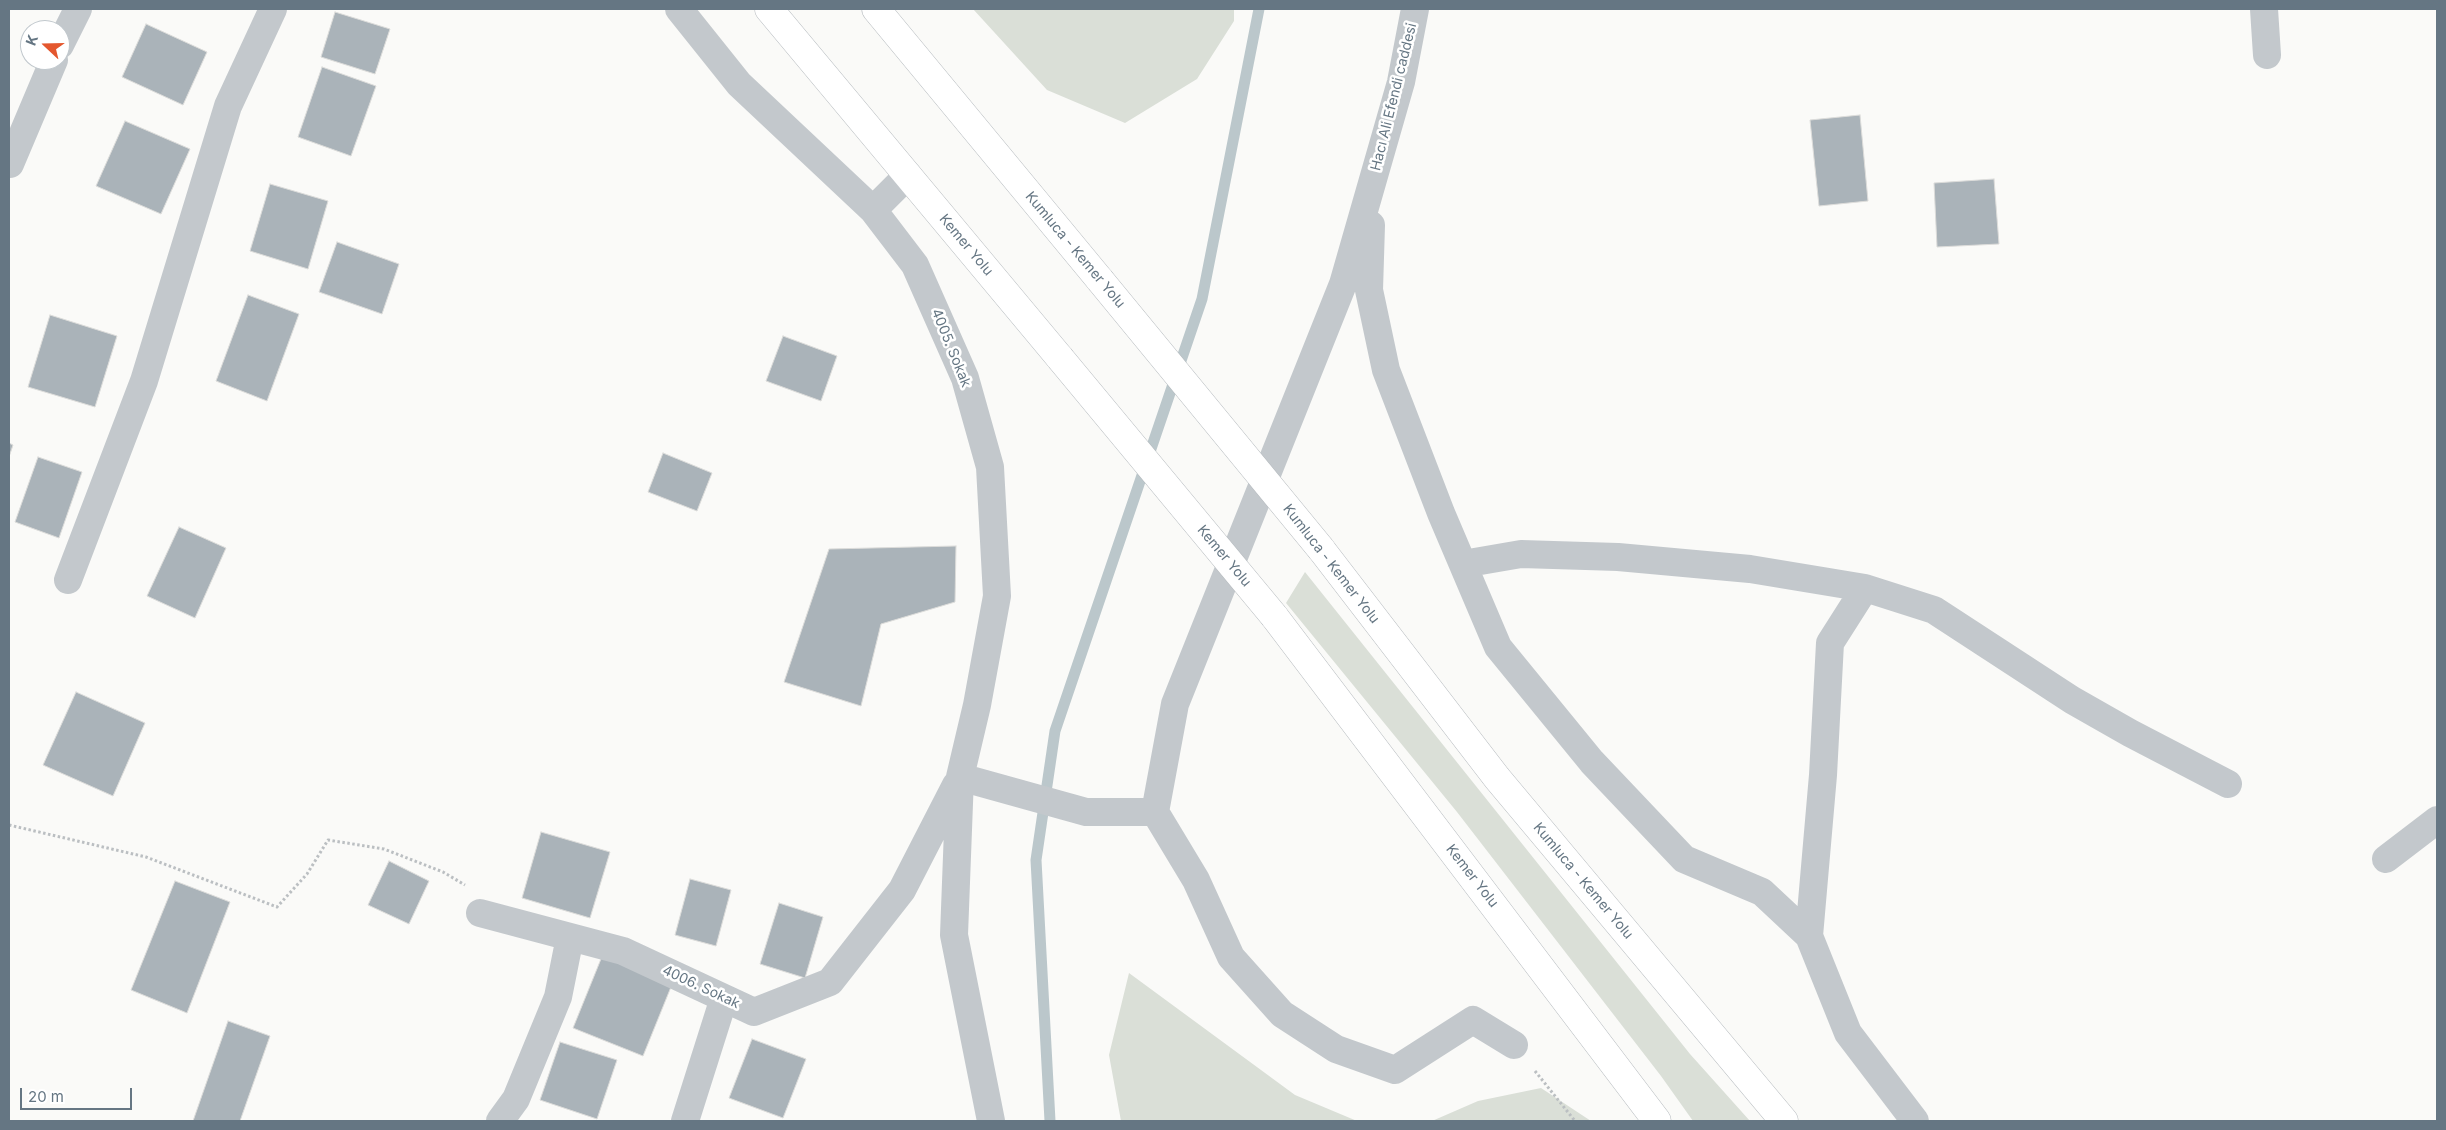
<!DOCTYPE html>
<meta charset="utf-8">
<style>
body{margin:0}
#map{position:relative;width:2446px;height:1130px;overflow:hidden;background:#fafaf8;font-family:Inter,sans-serif}
canvas{display:block}
.frame{position:absolute;inset:0;border:10px solid #657683;pointer-events:none}
.north{position:absolute;left:20px;top:20px;width:50px;height:50px;box-sizing:border-box;background:#fff;border:1px solid #c1c8cd;border-radius:50%;rotate:291deg;font-size:14px;font-weight:700;line-height:20px;text-align:center;color:#657683}
.north::after{content:'';display:block;margin:auto;width:18px;height:22px;background:#e4572e;clip-path:polygon(50% 0,100% 100%,50% 72%,0 100%)}
.scale{position:absolute;left:20px;top:1088px;width:112px;height:22px;box-sizing:border-box;border:2px solid #657683;border-top:0;padding-left:6px;font-size:15px;line-height:18px;white-space:nowrap;color:#657683;-webkit-text-stroke:4px #fff;paint-order:stroke}
</style>
<div id="map">
<canvas width="2446" height="1130"></canvas>
<div class="frame"></div>
<div class="north">K</div>
<div class="scale">20 m</div>
</div>
<script>
const ctx = document.querySelector('canvas').getContext('2d');
ctx.lineJoin = 'round';
function fill(path, color) {
  ctx.fillStyle = color;
  ctx.fill(path, 'evenodd');
}
function shape(rows) {
  const path = new Path2D();
  for (const r of rows) {
    path.moveTo(r[0], r[1]);
    for (let i = 2; i < r.length; i += 2) path.lineTo(r[i], r[i + 1]);
  }
  return path;
}
function stroke(path, color, width, dash) {
  ctx.strokeStyle = color;
  ctx.lineWidth = width;
  ctx.lineCap = dash ? 'butt' : 'round';
  ctx.setLineDash(dash || []);
  ctx.stroke(path);
}
function drawText(font, color, halo, rows, align = 'center') {
  ctx.font = font + ' Inter,sans-serif';
  ctx.lineWidth = 5;
  ctx.setLineDash([]);
  ctx.textBaseline = 'middle';
  ctx.strokeStyle = halo;
  ctx.fillStyle = color;
  for (const [text, x, y, turn = 0] of rows) {
    ctx.save();
    ctx.translate(x, y);
    ctx.rotate((+turn || 0) * Math.PI / 180);
    ctx.textAlign = isNaN(turn) ? turn : align;
    if (halo) ctx.strokeText(text, 0, 0);
    ctx.fillText(text, 0, 0);
    ctx.restore();
  }
}
const green = shape([
 [973,9,1234,9,1234,21,1197,79,1125,123,1047,90],
 [1305,572,1690,1054,1750,1121,1693,1121,1661,1076,1457,812,1286,603],
 [1129,973,1295,1095,1357,1121,1121,1121,1109,1055],
 [1541,1088,1591,1121,1432,1121,1478,1101]
]);
const stream = shape([
 [1050,1121,1036,860,1055,731,1202,299,1259,9]
]);
const building = shape([
 [335,12,390,29,375,74,321,57,335,12],
 [146,24,207,52,183,105,122,77,146,24],
 [322,67,376,86,351,156,298,137,322,67],
 [1860,115,1868,201,1819,206,1810,120,1860,115],
 [125,121,190,149,161,214,96,186,125,121],
 [1994,179,1999,244,1937,247,1934,183,1994,179],
 [270,184,328,201,308,269,250,251,270,184],
 [337,242,399,264,382,314,319,292,337,242],
 [248,295,299,314,267,401,216,381,248,295],
 [50,315,117,336,95,407,28,387,50,315],
 [783,336,837,356,821,401,766,381,783,336],
 [9,443,13,445,9,457,9,443],
 [663,453,712,473,697,511,648,492,663,453],
 [38,457,82,472,59,538,15,522,38,457],
 [179,527,226,548,195,618,147,596,179,527],
 [956,546,955,602,881,624,861,706,784,682,829,549,956,546],
 [76,692,145,723,113,796,43,765,76,692],
 [541,832,610,852,590,918,522,898,541,832],
 [389,861,429,881,409,924,368,905,389,861],
 [690,879,731,890,716,946,675,935,690,879],
 [175,881,230,902,187,1013,131,990,175,881],
 [779,903,823,917,805,978,760,964,779,903],
 [603,954,673,982,643,1056,573,1028,603,954],
 [228,1021,270,1036,240,1121,193,1121,228,1021],
 [752,1039,806,1059,783,1118,729,1098,752,1039],
 [560,1042,617,1060,597,1119,540,1100,560,1042]
]);
const path = shape([
 [9,825,146,857,277,907,307,874,328,840,384,849,443,872,465,885],
 [1535,1071,1575,1121]
]);
const minor = shape([
 [679,9,739,84,873,210,915,265,965,378,990,467,997,596,977,705,960,777,954,935,991,1121],
 [1415,9,1401,82,1343,284,1175,704,1155,812,1196,880,1231,957,1282,1014,1336,1049,1395,1070,1473,1020,1514,1045],
 [2264,9,2267,55],
 [60,45,78,9],
 [10,164,54,60],
 [873,210,908,175],
 [1371,225,1369,290,1386,370,1441,513,1498,647,1592,762,1684,859,1762,892,1809,936,1848,1033,1915,1121],
 [1463,564,1521,554,1618,557,1750,569,1865,588],
 [68,580,144,381,228,106,273,9],
 [960,777,1086,812,1155,812],
 [2386,859,2437,820],
 [480,913,623,951,754,1012,830,982,902,890,956,785],
 [1809,936,1823,775,1830,643,1865,588,1934,610,2072,700,2130,733,2228,784],
 [500,1121,516,1099,558,997,570,937],
 [685,1121,724,998]
]);
const highway = shape([
 [769,9,1060,358],
 [876,9,1100,280],
 [1321,549,1497,778,1784,1121],
 [1274,616,1657,1121]
]);
const highwayBridge = shape([
 [1100,280,1321,549],
 [1060,358,1274,616]
]);
const streetNames = [
 ["Hacı Ali Efendi caddesi",1394,97,-76],
 ["Kemer Yolu",966,245,50],
 ["Kumluca - Kemer Yolu",1075,250,50],
 ["4005. Sokak",951,348,68],
 ["Kemer Yolu",1224,556,50],
 ["Kumluca - Kemer Yolu",1331,564,52],
 ["Kemer Yolu",1472,876,52],
 ["Kumluca - Kemer Yolu",1583,881,50],
 ["4006. Sokak",701,987,25]
];
fill(green, '#dadfd7');
stroke(stream, '#bbc7cb', 11);
fill(building, '#aab3b9');
stroke(building, '#dcdcda', 1);
stroke(highway, '#b4b9bd', 29);
stroke(path, '#bbbfc2', 3, [2.5, 2.5]);
stroke(minor, '#c3c8cc', 28);
stroke(highway, '#fff', 28);
stroke(highwayBridge, '#b4b9bd', 29, []);
stroke(highwayBridge, '#fff', 28);
drawText('14px', '#657683', '#fff', streetNames);
</script>
